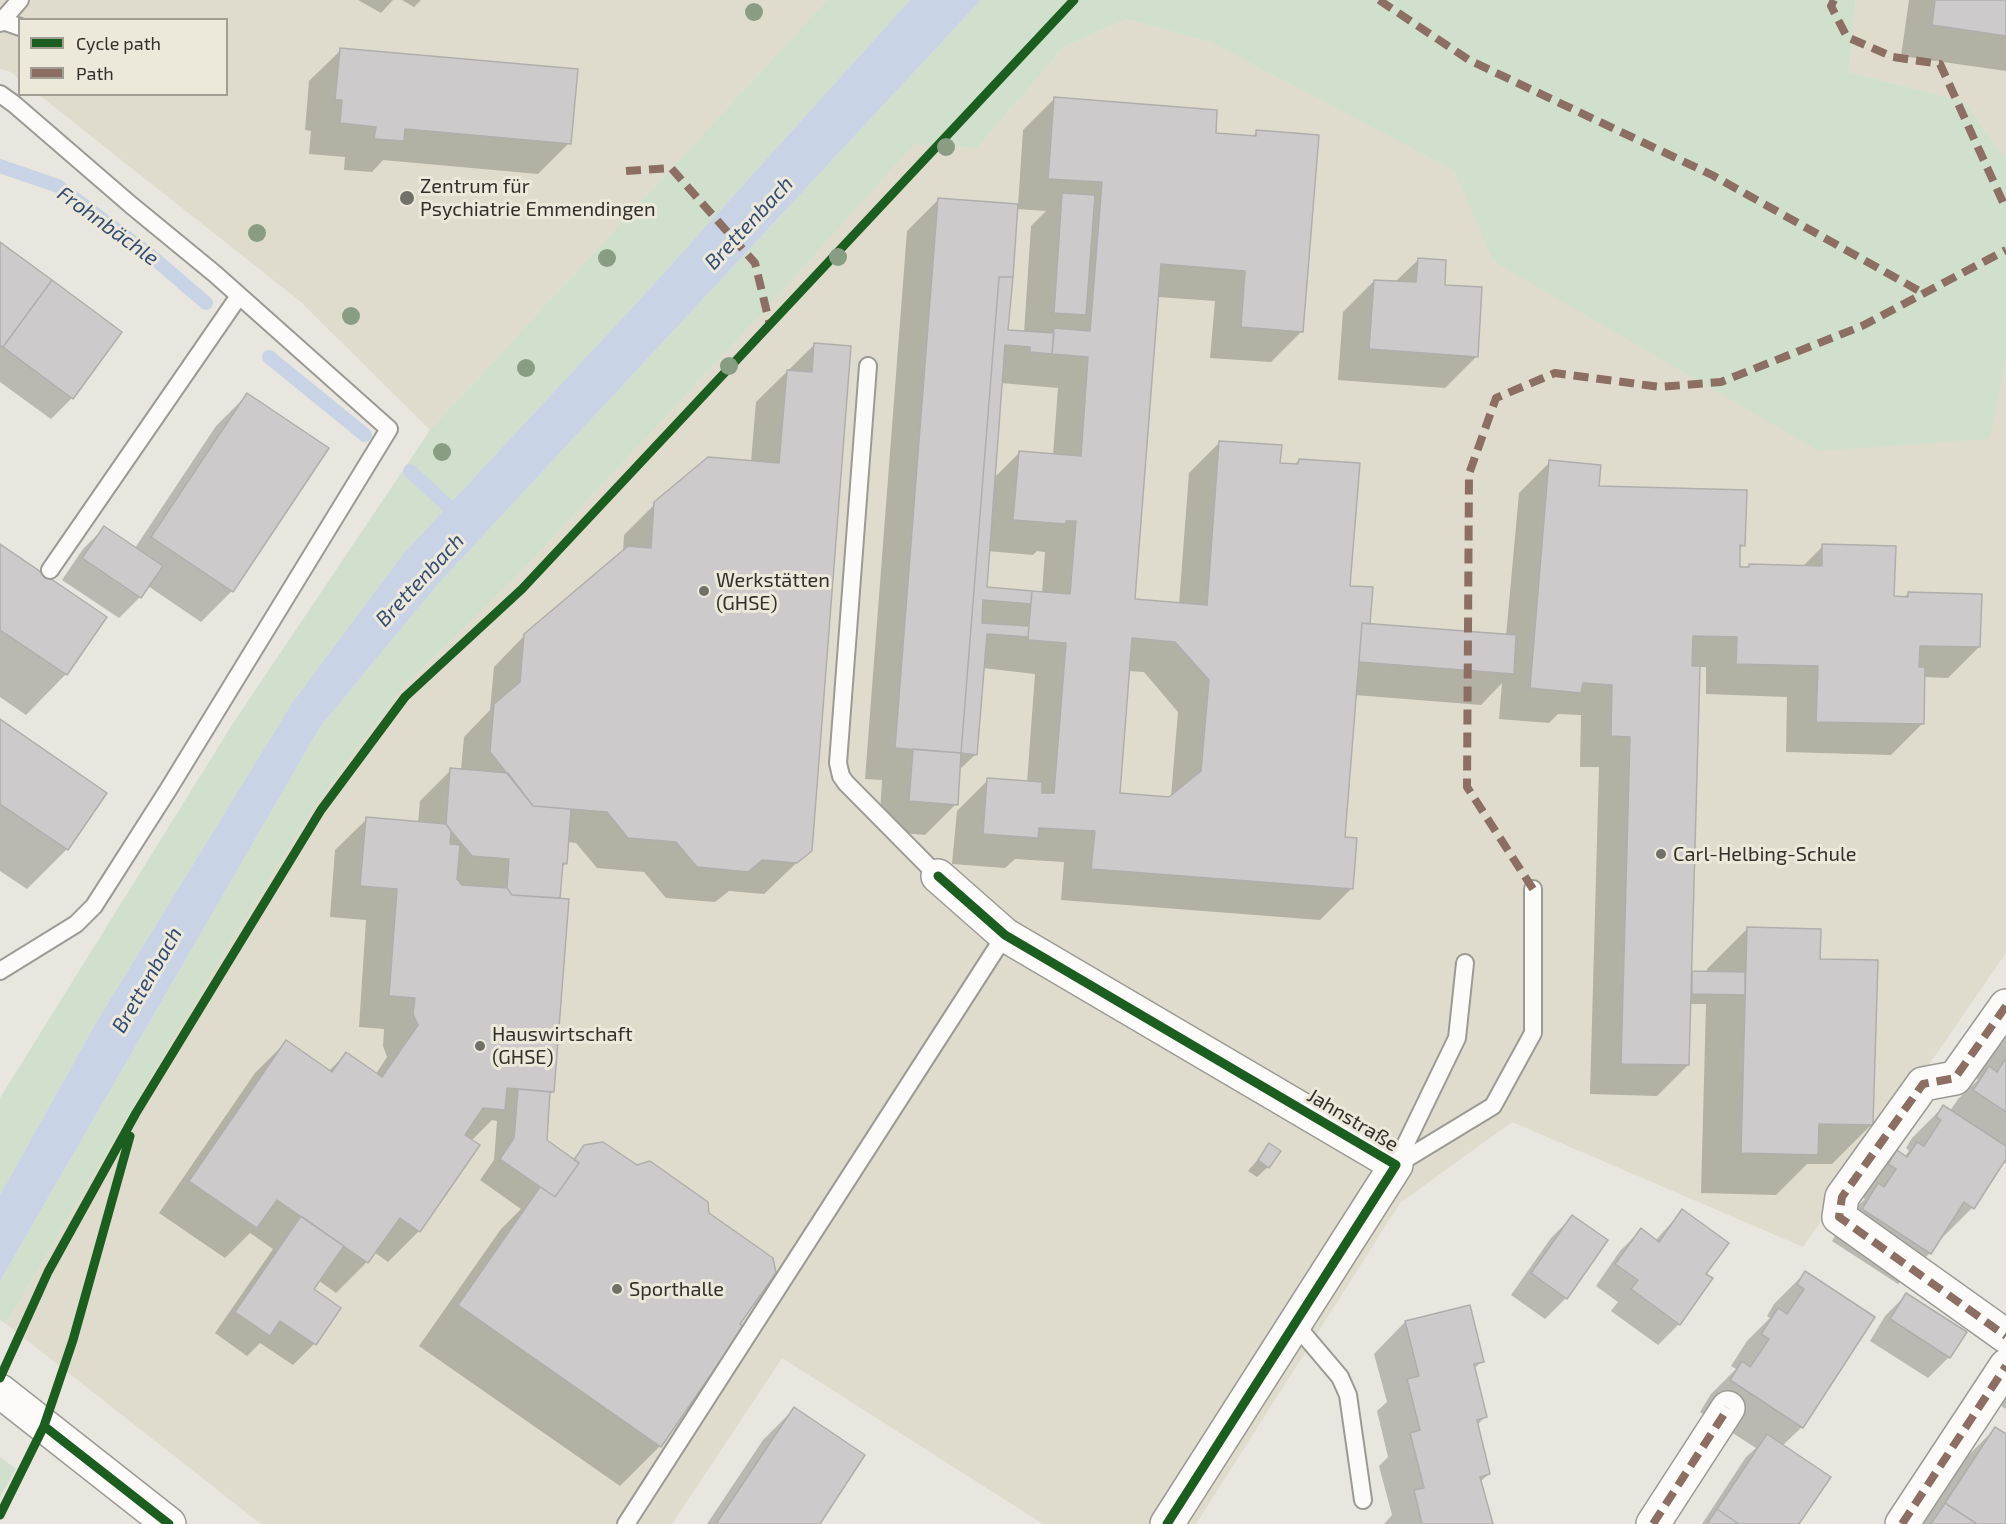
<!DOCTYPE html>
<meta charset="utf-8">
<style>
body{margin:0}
#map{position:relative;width:2006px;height:1524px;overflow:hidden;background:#e8e6de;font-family:"Exo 2",sans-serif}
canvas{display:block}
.legend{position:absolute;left:18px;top:18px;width:210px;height:78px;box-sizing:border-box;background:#ece8da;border:2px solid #a19e94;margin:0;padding:8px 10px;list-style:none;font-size:18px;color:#31302a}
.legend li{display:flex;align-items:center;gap:12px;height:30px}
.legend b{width:30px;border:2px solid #a19e94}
</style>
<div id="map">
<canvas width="2006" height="1524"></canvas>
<ul class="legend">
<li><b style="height:8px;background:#1b5e20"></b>Cycle path</li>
<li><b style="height:8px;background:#8d6e63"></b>Path</li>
</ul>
</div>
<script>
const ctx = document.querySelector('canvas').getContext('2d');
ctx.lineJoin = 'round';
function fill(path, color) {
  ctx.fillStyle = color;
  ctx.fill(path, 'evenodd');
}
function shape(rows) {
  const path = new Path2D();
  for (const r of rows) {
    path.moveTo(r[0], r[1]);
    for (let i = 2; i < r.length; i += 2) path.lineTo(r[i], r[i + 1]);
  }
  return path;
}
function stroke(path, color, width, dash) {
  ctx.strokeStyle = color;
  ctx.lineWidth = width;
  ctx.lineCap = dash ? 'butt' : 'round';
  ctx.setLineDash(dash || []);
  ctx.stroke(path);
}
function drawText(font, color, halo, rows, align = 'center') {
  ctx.font = font + ' "Exo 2",sans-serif';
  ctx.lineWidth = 6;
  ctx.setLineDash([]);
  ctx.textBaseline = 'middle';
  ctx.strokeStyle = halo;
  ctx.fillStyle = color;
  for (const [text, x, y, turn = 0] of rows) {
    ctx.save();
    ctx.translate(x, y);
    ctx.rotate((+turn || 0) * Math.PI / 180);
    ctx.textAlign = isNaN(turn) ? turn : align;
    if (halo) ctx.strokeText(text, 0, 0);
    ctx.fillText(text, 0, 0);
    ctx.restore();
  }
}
const built = shape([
 [0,0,827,0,430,430,301,302,39,95,226,94,226,20,20,20,19,79,11,72,0,69],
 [1856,0,2006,0,2006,159,1965,102,1849,72],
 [1126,19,1210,42,1455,170,1493,261,1989,439,2006,358,2006,953,1803,1247,1512,1122,1400,1203,1196,1524,1043,1524,782,1358,672,1524,261,1524,6,1324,231,941,317,803,401,689,516,577,764,311,914,143,977,148,1064,47]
]);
const green = shape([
 [827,0,910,0,642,297,403,554,292,703,97,1021,0,1195,0,1098,232,725,430,430],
 [981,0,1856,0,1849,72,1965,102,2006,159,2006,358,1990,439,1819,451,1493,261,1454,170,1210,42,1126,19,1064,47,977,148,914,144,764,311,516,577,401,689,317,803,231,941,6,1324,0,1320,0,1281,320,727,438,584],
 [0,1457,16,1469,0,1497]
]);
const water = shape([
 [910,0,981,0,438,584,320,727,0,1281,0,1195,97,1021,292,703,403,554,642,297]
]);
const shadow = shape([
 [358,0,393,0,381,13],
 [402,0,421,0,414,7],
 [1909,0,2006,0,2006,71,1901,56],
 [341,50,569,143,538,174,383,160,372,172,344,170,345,157,309,154,311,131,305,130,309,81],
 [1054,99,1214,134,1252,137,1257,132,1302,331,1271,362,1210,358,1215,301,1157,297,1134,601,1179,604,1189,473,1220,442,1278,464,1294,465,1299,460,1349,587,1369,626,1506,636,1519,493,1550,462,1597,487,1744,545,1738,550,1738,568,1746,568,1749,565,1802,567,1823,546,1892,598,1903,598,1909,593,1979,647,1948,678,1924,677,1922,724,1891,755,1786,752,1787,697,1706,694,1706,667,1698,667,1690,975,1693,972,1707,973,1707,969,1747,929,1819,960,1872,1124,1832,1164,1807,1164,1776,1195,1701,1193,1706,1004,1689,1004,1688,1065,1657,1096,1590,1094,1599,767,1580,767,1581,715,1558,714,1549,723,1499,719,1502,683,1481,705,1355,695,1344,839,1351,889,1320,920,1061,900,1064,862,1015,859,1005,868,952,864,957,811,988,780,1027,783,1035,674,983,668,976,754,958,771,956,804,925,835,879,831,882,780,865,779,907,231,939,199,1018,206,1023,130],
 [1016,209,1046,211,1031,226,1024,333,1007,331],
 [1001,383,1058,388,1053,455,1020,452,994,478],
 [988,551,1033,555,1037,551,1045,552,1042,593,985,589],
 [1128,671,1144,672,1178,712,1171,797,1169,798,1118,794],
 [0,244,120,333,72,398,51,419,0,382],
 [1418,260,1443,286,1477,356,1445,388,1338,380,1343,312,1374,281,1395,282],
 [814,345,810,850,764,894,729,891,715,902,666,898,644,872,597,868,576,843,567,842,566,863,561,868,552,1092,548,1096,545,1141,572,1160,585,1147,707,1214,738,1324,660,1446,620,1486,419,1346,501,1229,521,1209,480,1180,494,1160,497,1121,492,1120,471,1141,419,1231,388,1262,374,1252,367,1262,336,1293,318,1280,312,1289,339,1308,314,1344,293,1365,260,1343,247,1356,215,1333,273,1249,250,1233,225,1258,159,1213,255,1073,286,1042,329,1071,346,1054,376,1074,387,1057,383,1046,384,1029,359,1027,366,920,330,917,335,850,367,819,418,823,420,801,451,770,461,770,464,737,490,710,494,667,525,635,623,552,624,535,656,503,751,462,756,402],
 [247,395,232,591,201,622,148,586,140,597,119,618,62,580,83,549,104,528,135,548,216,426],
 [0,546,105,618,66,674,26,715,0,697],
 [0,721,105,793,67,849,27,889,0,871],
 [2006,1037,2006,1164,2003,1162,1972,1208,1941,1239,1939,1238,1930,1253,1898,1284,1832,1241,1847,1216,1865,1199,1858,1195,1866,1183,1897,1152,1904,1157,1909,1151,1906,1148,1912,1138,1943,1107,1950,1111,1958,1099,1978,1080,1974,1077,1988,1056],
 [1270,1145,1268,1167,1257,1177,1248,1171],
 [1682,1211,1704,1274,1679,1324,1658,1345,1611,1311,1618,1302,1596,1286,1620,1251,1641,1230,1655,1241],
 [1572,1217,1566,1298,1545,1319,1511,1295,1551,1238],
 [1805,1273,1802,1427,1782,1446,1797,1524,1702,1524,1746,1457,1756,1448,1700,1412,1711,1394,1736,1369,1731,1366,1747,1341,1770,1318,1767,1316,1774,1304],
 [1906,1295,1949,1357,1928,1378,1870,1341,1885,1316],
 [1405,1322,1482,1361,1474,1369,1486,1416,1477,1425,1489,1474,1480,1482,1491,1524,1384,1524,1392,1515,1379,1466,1388,1457,1377,1411,1387,1402,1374,1354],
 [2006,1392,2006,1409,1998,1404],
 [794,1409,818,1524,707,1524,763,1440],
 [1995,1429,2006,1436,2006,1524,1914,1524,1940,1483]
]);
const stream = shape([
 [0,166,58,186,149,254,206,303],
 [269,357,365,435],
 [410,471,461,518]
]);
const building = shape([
 [1935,0,2006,0,2006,36,1932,25,1935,0],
 [340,48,578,69,571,144,405,129,404,141,374,139,376,127,340,123,342,100,335,100,340,48],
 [1054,97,1217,110,1216,133,1256,136,1256,130,1319,135,1303,332,1241,327,1245,271,1161,264,1135,599,1207,605,1219,441,1282,445,1280,463,1298,464,1299,459,1360,463,1350,586,1373,587,1370,624,1362,623,1345,837,1357,838,1353,889,1091,869,1095,831,1039,828,1038,838,983,834,987,778,1042,782,1042,793,1054,793,1066,643,1028,640,1028,637,1032,591,1070,594,1076,521,1066,521,1066,524,1013,520,1019,451,1081,456,1088,357,1052,354,1054,328,1090,331,1102,182,1048,179,1054,97],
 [1132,638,1175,642,1209,680,1201,771,1169,797,1120,793,1132,638],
 [1062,193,1095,195,1086,315,1054,313,1062,193],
 [938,198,1018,204,1013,277,999,277,961,753,895,748,938,198],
 [0,242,52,280,3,347,0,345,0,242],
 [1418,258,1446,260,1445,285,1482,287,1478,357,1369,349,1374,280,1416,282,1418,258],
 [999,277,1013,277,1008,330,1054,333,1052,354,1030,352,1030,347,1005,345,987,587,1032,591,1031,604,983,600,982,623,1029,626,1028,637,987,634,977,755,961,753,999,277],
 [52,280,122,332,73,399,3,347,52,280],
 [814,343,851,346,812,851,797,863,762,860,748,872,697,867,676,842,628,838,607,812,533,806,490,752,494,704,520,682,524,634,628,546,651,548,654,502,708,457,779,463,787,370,812,372,814,343],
 [247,393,329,448,233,592,151,537,247,393],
 [1549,460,1601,465,1599,486,1747,490,1745,546,1740,545,1740,567,1749,567,1749,564,1822,566,1822,544,1896,546,1894,596,1908,597,1908,592,1982,594,1980,647,1920,646,1919,667,1925,667,1924,724,1816,722,1818,666,1736,664,1737,637,1693,636,1692,666,1700,666,1689,1065,1621,1064,1630,737,1611,736,1612,685,1583,683,1581,693,1530,688,1549,460],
 [104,526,163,566,141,598,82,558,104,526],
 [0,544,107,617,67,675,0,630,0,544],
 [1362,623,1516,635,1514,674,1359,662,1362,623],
 [0,719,107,793,68,850,0,804,0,719],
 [913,749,961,753,958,805,909,801,913,749],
 [450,768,508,773,533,806,571,809,567,864,563,863,560,898,512,895,507,888,509,859,472,856,451,831,446,824,450,768],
 [366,817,446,824,451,831,450,844,460,845,457,879,462,885,507,888,512,895,569,899,554,1092,507,1088,505,1110,483,1108,465,1135,480,1145,420,1232,400,1218,368,1263,277,1200,257,1228,189,1181,286,1040,332,1072,346,1052,382,1077,418,1025,413,1014,415,998,389,996,397,889,360,886,366,817],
 [1747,927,1821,929,1820,959,1878,960,1873,1125,1819,1124,1818,1155,1741,1153,1747,927],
 [1692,971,1745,972,1745,995,1692,994,1692,971],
 [2006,1058,2006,1112,1973,1090,1989,1066,1997,1072,2006,1058],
 [518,1089,550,1092,547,1140,579,1163,555,1197,500,1159,514,1138,518,1089],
 [1943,1105,2006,1146,2006,1159,1974,1209,1964,1202,1931,1254,1862,1209,1878,1183,1884,1187,1896,1169,1888,1164,1897,1150,1907,1157,1917,1142,1924,1146,1941,1120,1936,1117,1943,1105],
 [603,1142,637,1165,650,1161,708,1202,709,1213,773,1258,776,1273,740,1324,744,1327,661,1447,458,1305,540,1187,555,1197,579,1163,574,1160,584,1145,603,1142],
 [1269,1143,1281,1151,1269,1168,1258,1160,1269,1143],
 [1682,1209,1729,1243,1706,1274,1713,1278,1680,1325,1631,1289,1638,1280,1615,1264,1641,1228,1659,1242,1682,1209],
 [1572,1215,1608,1240,1567,1299,1531,1273,1572,1215],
 [301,1216,344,1246,314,1289,341,1308,316,1345,280,1321,270,1336,235,1312,301,1216],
 [1805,1271,1875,1317,1803,1428,1730,1380,1742,1361,1750,1367,1769,1339,1761,1334,1778,1308,1787,1314,1804,1289,1797,1284,1805,1271],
 [1906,1293,1967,1332,1950,1358,1890,1319,1906,1293],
 [1470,1305,1484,1362,1474,1364,1487,1417,1477,1420,1490,1474,1480,1477,1493,1524,1422,1524,1414,1490,1424,1488,1410,1433,1420,1430,1407,1379,1419,1376,1405,1321,1470,1305],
 [794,1407,865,1455,820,1524,716,1524,794,1407],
 [1995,1427,2006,1434,2006,1524,1977,1524,1945,1503,1995,1427],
 [1767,1434,1831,1477,1799,1524,1739,1524,1717,1509,1767,1434],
 [1945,1503,1977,1524,1931,1524,1945,1503],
 [1717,1509,1739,1524,1707,1524,1717,1509]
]);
const service = shape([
 [0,20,20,27],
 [0,23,20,0],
 [0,94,14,104,131,205,215,274,389,429,168,790,94,906,76,924,0,971],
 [868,366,838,763,841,776,846,783,938,876],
 [50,570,239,296],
 [1396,1164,1457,1038,1465,963],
 [1396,1165,1493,1106,1533,1033,1533,889],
 [1295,1324,1340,1377,1348,1395,1363,1500],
 [626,1524,1005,935]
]);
const minor = shape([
 [938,876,1005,935,1396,1165,1167,1524],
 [2006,1006,1955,1078,1923,1084,1842,1197,1839,1217,2006,1336],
 [1653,1524,1728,1408],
 [1902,1524,2006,1366]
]);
const tertiary = shape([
 [0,1391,169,1524]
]);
const quiet = shape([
 [1379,0,1469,60,1712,175,1923,293],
 [1834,0,1831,6,1847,37,1893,57,1940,64,2006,209],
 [626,171,671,168,755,263,770,325],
 [1533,889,1467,787,1469,474,1496,398,1555,373,1660,387,1721,382,1862,326,2006,250],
 [2006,1006,1955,1078,1923,1084,1842,1197,1839,1217,2006,1336],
 [1653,1524,1728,1408],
 [1902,1524,2006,1366]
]);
const cycleway = shape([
 [938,876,1005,935,1396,1165,1167,1524],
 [0,1378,48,1272,136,1113,321,810,405,697,522,589,1074,0],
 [44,1426,169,1524],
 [0,1515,44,1426,73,1340,130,1136]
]);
const trees = [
 [754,12],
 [946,147],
 [257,233],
 [838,257],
 [607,258],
 [351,316],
 [729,366],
 [526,368],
 [442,452]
];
const markers = [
 [407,198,8,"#717069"],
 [704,591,6,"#717069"],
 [1661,854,6,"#717069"],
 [480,1046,6,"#717069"],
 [617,1289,6,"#717069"]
];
const poiNames = [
 ["Zentrum für",420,186],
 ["Psychiatrie Emmendingen",420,209],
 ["Werkstätten",716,580],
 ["(GHSE)",716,603],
 ["Carl-Helbing-Schule",1673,854],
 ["Hauswirtschaft",492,1034],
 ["(GHSE)",492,1057],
 ["Sporthalle",629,1289]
];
const streetNames = [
 ["Jahnstraße",1353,1120,31]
];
const waterNames = [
 ["Brettenbach",749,223,-47],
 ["Frohnbächle",108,226,36],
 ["Brettenbach",420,580,-47],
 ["Brettenbach",147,980,-60]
];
fill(built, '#e0dccd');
fill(green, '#d1dfcd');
fill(water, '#c8d4e6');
fill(shadow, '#0003');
stroke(stream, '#c8d4e6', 14);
fill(building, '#cecacc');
stroke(building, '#b0aeac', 1.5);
stroke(service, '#9c9a94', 20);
stroke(minor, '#9c9a94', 36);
stroke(tertiary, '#9c9a94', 36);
stroke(service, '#fcfbfa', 16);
stroke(minor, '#fcfbfa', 33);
stroke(tertiary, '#fcfbfa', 33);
stroke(quiet, '#8d6e63', 8, [15, 8]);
stroke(cycleway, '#1b5e20', 9);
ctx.fillStyle = '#889d84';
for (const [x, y] of trees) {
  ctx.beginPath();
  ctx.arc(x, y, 9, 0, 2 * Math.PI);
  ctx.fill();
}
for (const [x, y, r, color] of markers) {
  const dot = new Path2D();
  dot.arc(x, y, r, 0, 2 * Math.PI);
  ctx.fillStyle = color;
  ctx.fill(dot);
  stroke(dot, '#ece8da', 2);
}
drawText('20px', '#31302a', '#ece8da', poiNames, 'left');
drawText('20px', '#31302a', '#ece8da', streetNames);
drawText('italic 21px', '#344b75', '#ece8da', waterNames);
</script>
